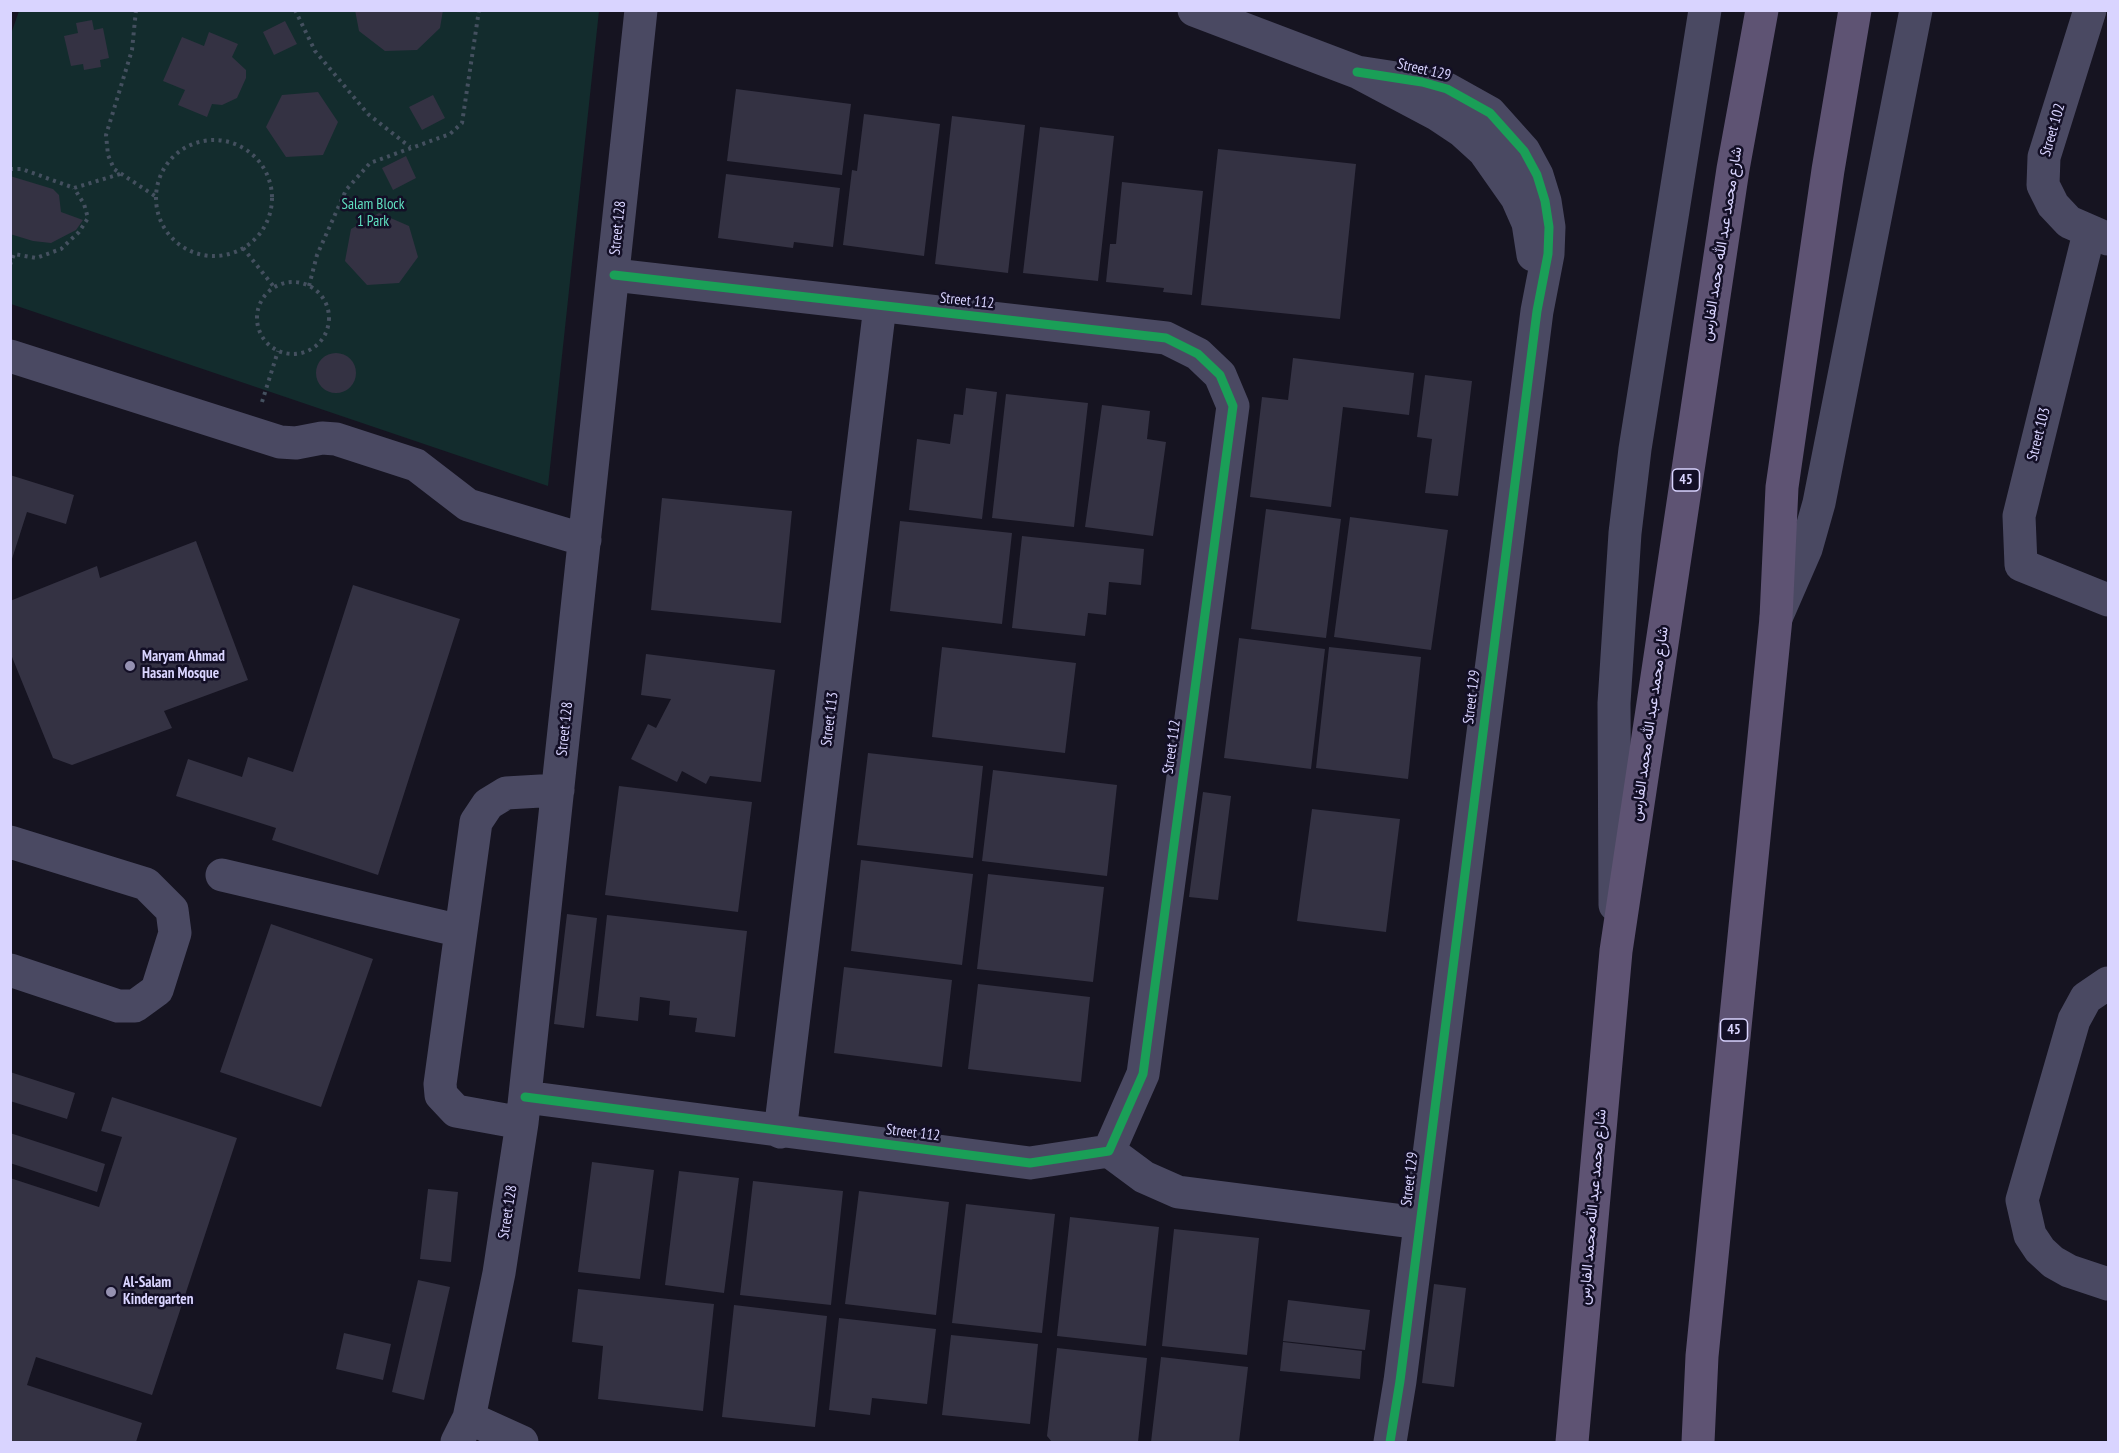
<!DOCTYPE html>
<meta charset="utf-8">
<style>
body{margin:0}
#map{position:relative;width:2119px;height:1453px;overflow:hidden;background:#161421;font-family:"PT Sans Narrow",sans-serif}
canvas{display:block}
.frame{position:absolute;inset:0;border:12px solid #d9d4ff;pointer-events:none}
</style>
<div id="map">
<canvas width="2119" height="1453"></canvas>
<div class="frame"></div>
</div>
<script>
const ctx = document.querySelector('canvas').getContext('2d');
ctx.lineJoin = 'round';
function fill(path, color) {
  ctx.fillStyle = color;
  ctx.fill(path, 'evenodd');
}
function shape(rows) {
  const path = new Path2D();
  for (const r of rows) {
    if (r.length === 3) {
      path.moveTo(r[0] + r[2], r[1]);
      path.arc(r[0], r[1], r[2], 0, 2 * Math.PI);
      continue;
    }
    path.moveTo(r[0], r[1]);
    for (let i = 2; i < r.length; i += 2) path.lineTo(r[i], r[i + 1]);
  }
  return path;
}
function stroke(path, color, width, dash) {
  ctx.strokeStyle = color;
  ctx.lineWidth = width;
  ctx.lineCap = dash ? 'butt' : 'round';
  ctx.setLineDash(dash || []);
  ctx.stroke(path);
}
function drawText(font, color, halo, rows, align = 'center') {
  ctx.font = font + ' "PT Sans Narrow",Vazirmatn,sans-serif';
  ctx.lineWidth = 5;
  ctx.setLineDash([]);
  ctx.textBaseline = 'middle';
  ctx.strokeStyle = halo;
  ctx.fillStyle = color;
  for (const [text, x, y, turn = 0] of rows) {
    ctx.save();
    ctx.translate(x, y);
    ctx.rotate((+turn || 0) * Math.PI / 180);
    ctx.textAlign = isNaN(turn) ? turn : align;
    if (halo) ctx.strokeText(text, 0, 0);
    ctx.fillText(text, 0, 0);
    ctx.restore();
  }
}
const green = shape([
 [19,11,599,11,548,486,11,304,10,37]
]);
const building = shape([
 [355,10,443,10,440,28,417,50,385,51,359,31],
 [92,20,94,30,103,28,109,58,100,60,101,67,84,70,83,64,71,66,64,36,78,33,76,23],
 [285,21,297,44,274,55,263,32],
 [209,32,238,44,232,57,246,70,246,78,237,98,222,105,212,104,207,117,178,105,185,90,163,81,182,37,204,46],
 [736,89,851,104,842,175,727,161],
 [318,92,338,122,323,155,286,157,266,127,282,95],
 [433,95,445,118,422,130,409,107],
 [864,114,940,124,924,256,843,245,852,170,857,171],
 [952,116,1025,125,1008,273,935,264],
 [1040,127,1114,136,1098,281,1023,273],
 [1218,149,1356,164,1340,319,1201,305],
 [406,156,416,178,393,190,382,168],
 [726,174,840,188,833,247,794,242,793,248,718,238],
 [10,176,53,189,59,195,61,212,83,220,76,230,51,243,33,241,10,234],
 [1122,182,1203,191,1192,295,1163,292,1164,288,1106,282,1110,244,1116,244],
 [379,213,409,226,418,257,399,283,367,285,345,261,351,229],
 [336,373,20],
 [1293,358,1414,373,1409,415,1343,407,1331,507,1250,497,1262,397,1288,400],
 [1425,375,1472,381,1458,496,1425,493,1432,439,1417,437],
 [966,388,997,392,982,519,909,510,917,439,950,444,954,414,963,415],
 [1006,394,1088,403,1074,527,992,518],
 [1102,405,1150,411,1147,439,1166,442,1153,536,1085,527],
 [10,475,74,495,66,524,27,512,11,562],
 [662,498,792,511,781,623,651,610],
 [1266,509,1341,519,1326,638,1251,629],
 [1350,517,1448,530,1431,650,1334,637],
 [900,521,1012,533,1002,624,890,611],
 [1022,536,1144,549,1141,585,1109,582,1106,615,1088,613,1085,636,1012,628],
 [196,541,248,680,164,711,172,728,72,765,53,758,10,652,10,601,97,566,100,578],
 [353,585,460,619,378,875,272,840,276,828,176,796,188,759,242,777,248,757,293,772],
 [1239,638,1325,649,1311,769,1224,758],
 [942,647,1076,663,1065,753,932,737],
 [1329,647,1421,657,1408,779,1316,768],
 [646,654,775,670,761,782,710,776,706,784,682,771,677,782,631,759,648,724,656,728,671,699,641,695],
 [868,753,983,766,973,858,857,845],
 [993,770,1117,785,1107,876,982,861],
 [619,786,752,802,738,912,605,895],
 [1203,792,1231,796,1218,900,1189,897],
 [1312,809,1400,819,1386,932,1297,921],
 [861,860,973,874,962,965,851,951],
 [988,874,1104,887,1093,982,977,969],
 [567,914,597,918,584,1028,554,1024],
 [607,915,747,931,735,1037,695,1032,697,1018,669,1015,670,1001,640,997,638,1021,596,1016],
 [271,924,373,959,321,1107,220,1072],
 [844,967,952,980,942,1067,834,1053],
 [978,984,1090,997,1081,1082,968,1069],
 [10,1072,75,1093,67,1119,10,1101],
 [112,1097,237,1138,152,1395,36,1357,27,1385,142,1423,136,1442,10,1442,10,1178,99,1207,122,1137,101,1131],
 [10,1133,105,1164,97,1192,10,1163],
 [592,1162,654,1170,640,1279,578,1272],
 [679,1171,739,1178,724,1293,665,1285],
 [753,1181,843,1191,831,1305,740,1295],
 [428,1189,458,1192,451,1262,420,1259],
 [859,1191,949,1202,936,1315,845,1304],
 [966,1204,1055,1214,1042,1333,952,1323],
 [1070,1217,1159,1227,1146,1346,1057,1336],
 [1174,1229,1259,1238,1247,1355,1162,1346],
 [418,1280,450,1287,424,1400,392,1392],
 [1434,1284,1466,1288,1454,1387,1422,1383],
 [578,1289,714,1304,703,1411,598,1399,603,1346,572,1342],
 [1288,1300,1370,1310,1365,1350,1283,1341],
 [734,1305,827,1316,815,1427,722,1417],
 [839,1318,936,1329,927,1404,872,1398,870,1415,829,1410],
 [344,1333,391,1344,383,1380,336,1369],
 [951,1335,1038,1344,1030,1424,942,1415],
 [1283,1342,1362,1351,1360,1379,1280,1371],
 [1057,1348,1147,1358,1138,1442,1052,1442,1047,1436],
 [1161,1357,1248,1367,1239,1442,1151,1442]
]);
const path = shape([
 [136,10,132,50,106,135,108,155,114,169,155,196],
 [295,10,315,51,368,114,410,147],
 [214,198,58],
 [10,169,22,169,74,188,120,174],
 [243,248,274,287],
 [10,265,14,254,36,258,61,249,79,232,88,218,84,204,74,188],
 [293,318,36],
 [309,286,317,255,346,190,370,163,450,134,462,123,479,10],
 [262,402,278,351]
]);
const minor = shape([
 [1194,10,1357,72,1438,115,1462,131,1484,151,1517,198,1528,223,1533,255],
 [2090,10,2044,157,2043,185,2053,205,2069,222,2108,239],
 [1357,72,1422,82,1447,89,1490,113,1524,151,1537,175,1545,201,1549,227,1548,254,1537,311,1400,1381,1390,1442],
 [2089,233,2019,516,2021,565,2108,600],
 [10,356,280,442,296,443,322,438,336,439,416,465,468,505,585,540],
 [1776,618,1806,549,1819,503,1916,10],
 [10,842,146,884,172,910,175,933,157,990,135,1006,118,1006,10,970],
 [222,875,461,931],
 [1615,905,1614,703,1625,533,1635,449,1705,10],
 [2108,983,2086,998,2074,1020,2022,1200,2030,1235,2040,1250,2053,1262,2069,1271,2108,1284],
 [525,1097,1030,1163,1109,1151,1143,1074,1233,406,1220,375,1198,354,1166,338,614,275],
 [522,1123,456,1111,441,1095,440,1084,476,822,488,804,506,793,558,790],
 [780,1132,880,306],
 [1109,1151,1144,1177,1178,1192,1420,1223],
 [469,1418,522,1442],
 [457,1442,469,1418,499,1273,522,1123,641,10]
]);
const major = shape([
 [1572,1442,1616,951,1733,169,1762,10],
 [1698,1442,1702,1356,1776,618,1782,487,1828,170,1855,10]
]);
const cycleway = shape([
 [1357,72,1422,82,1447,89,1490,113,1524,151,1537,175,1545,201,1549,227,1548,254,1537,311,1400,1381,1390,1442],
 [525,1097,1030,1163,1109,1151,1143,1074,1233,406,1220,375,1198,354,1166,338,614,275]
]);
const markers = [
 [130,666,6,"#9591b1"],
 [111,1292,6,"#9591b1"]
];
const shields = [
 [1686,480,27],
 [1734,1030,27]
];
const shieldNames = [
 ["45",1686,480],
 ["45",1734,1030]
];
const streetNames = [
 ["Street 129",1424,70,13],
 ["Street 102",2053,130,-74],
 ["Street 128",618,228,-84],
 ["شارع محمد عبد الله محمد الفارس",1722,244,-81],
 ["Street 112",967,301,6],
 ["Street 103",2039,434,-76],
 ["Street 129",1472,697,-83],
 ["Street 113",830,719,-83],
 ["شارع محمد عبد الله محمد الفارس",1650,724,-82],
 ["Street 128",565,729,-84],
 ["Street 112",1172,747,-82],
 ["Street 112",913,1133,7],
 ["Street 129",1410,1179,-83],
 ["شارع محمد عبد الله محمد الفارس",1593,1207,-85],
 ["Street 128",508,1212,-81]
];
const parkNames = [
 ["Salam Block",373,205],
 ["1 Park",373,222]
];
const poiNames = [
 ["Maryam Ahmad",142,657],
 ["Hasan Mosque",142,674],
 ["Al-Salam",123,1283],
 ["Kindergarten",123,1300]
];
fill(green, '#132c2d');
fill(building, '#343243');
stroke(path, '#44505f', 4, [3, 4.5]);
stroke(minor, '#4a4962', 33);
stroke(major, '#5e5373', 33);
stroke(cycleway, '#1a9f57', 9);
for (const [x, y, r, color] of markers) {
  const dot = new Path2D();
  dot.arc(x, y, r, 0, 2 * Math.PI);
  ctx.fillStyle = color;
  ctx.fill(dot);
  stroke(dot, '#130f26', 2);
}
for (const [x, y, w] of shields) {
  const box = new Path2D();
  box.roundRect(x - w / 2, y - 11, w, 22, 4.5);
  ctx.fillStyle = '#130f26';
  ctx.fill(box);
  stroke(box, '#d9d4ff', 1.5);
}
drawText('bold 14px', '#d9d4ff', null, shieldNames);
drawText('15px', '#d9d4ff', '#130f26', streetNames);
drawText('15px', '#5fe0c0', '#130f26', parkNames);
drawText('bold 15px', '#d9d4ff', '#130f26', poiNames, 'left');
</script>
